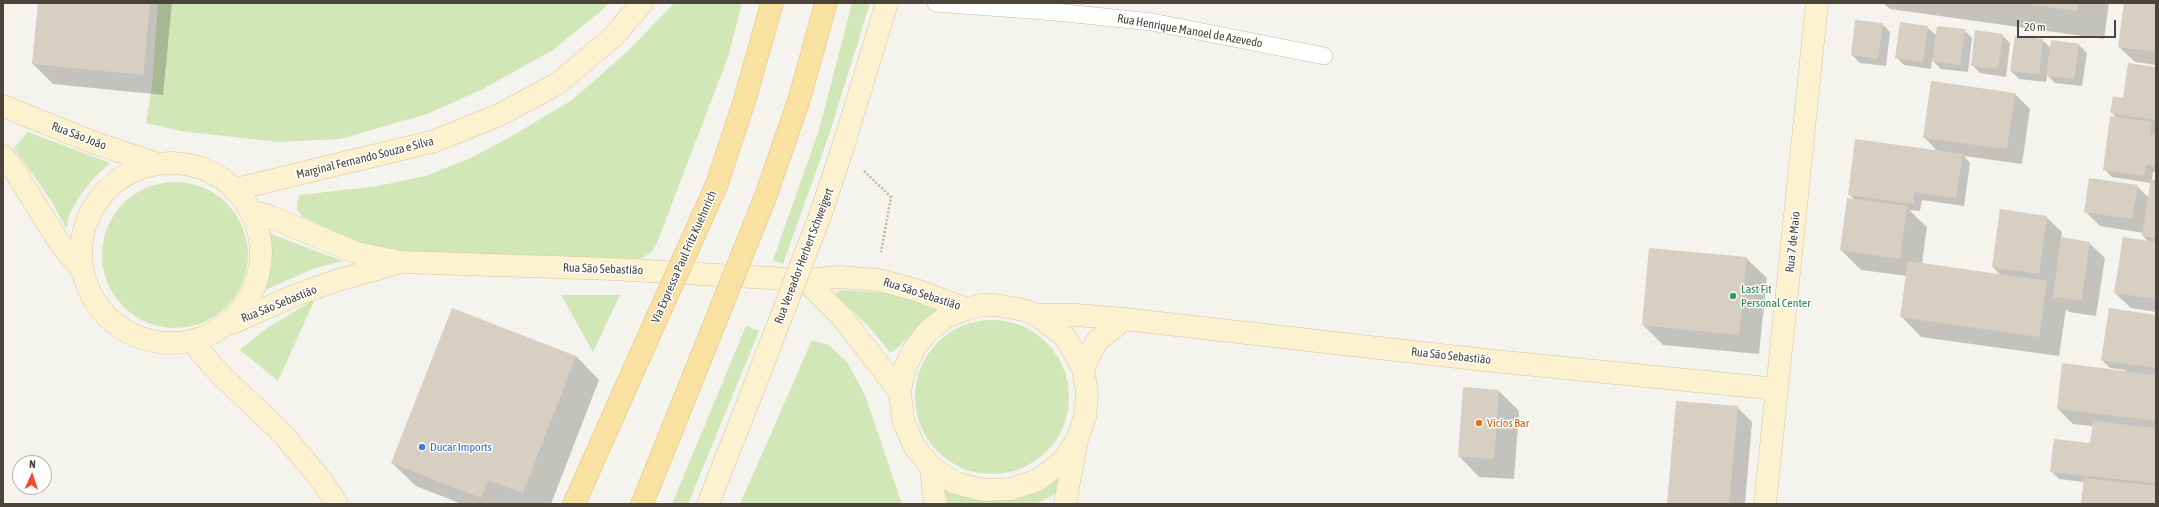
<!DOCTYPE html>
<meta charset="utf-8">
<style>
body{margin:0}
#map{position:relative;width:2159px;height:507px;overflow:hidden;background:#f5f3ed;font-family:"Asap Condensed",sans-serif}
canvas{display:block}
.frame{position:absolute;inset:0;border:4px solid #4a443a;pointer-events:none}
.north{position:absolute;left:12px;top:455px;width:40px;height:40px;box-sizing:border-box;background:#fff;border:1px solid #b7b4b0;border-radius:50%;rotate:3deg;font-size:11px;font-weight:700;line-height:16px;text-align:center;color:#4a443a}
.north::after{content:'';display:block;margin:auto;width:14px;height:18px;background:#ee4c2b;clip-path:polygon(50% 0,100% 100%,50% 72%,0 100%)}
.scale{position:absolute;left:2017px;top:20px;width:99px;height:18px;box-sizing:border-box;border:2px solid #4a443a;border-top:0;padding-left:5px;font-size:12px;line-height:14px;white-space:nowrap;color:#4a443a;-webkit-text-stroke:3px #fff;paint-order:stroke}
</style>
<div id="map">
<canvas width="2159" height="507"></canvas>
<div class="frame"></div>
<div class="north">N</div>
<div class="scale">20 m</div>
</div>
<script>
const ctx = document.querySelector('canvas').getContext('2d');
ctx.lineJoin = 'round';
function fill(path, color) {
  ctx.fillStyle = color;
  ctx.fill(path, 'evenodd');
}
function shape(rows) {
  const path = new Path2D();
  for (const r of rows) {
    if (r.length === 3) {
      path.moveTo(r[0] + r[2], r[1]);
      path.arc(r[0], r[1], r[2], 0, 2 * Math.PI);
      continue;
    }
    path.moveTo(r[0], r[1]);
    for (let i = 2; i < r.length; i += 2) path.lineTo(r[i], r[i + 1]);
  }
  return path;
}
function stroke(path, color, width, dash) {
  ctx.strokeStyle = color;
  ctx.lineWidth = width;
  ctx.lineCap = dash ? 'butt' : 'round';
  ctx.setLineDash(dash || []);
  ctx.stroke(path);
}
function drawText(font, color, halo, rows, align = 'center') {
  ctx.font = font + ' "Asap Condensed",sans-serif';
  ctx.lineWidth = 3;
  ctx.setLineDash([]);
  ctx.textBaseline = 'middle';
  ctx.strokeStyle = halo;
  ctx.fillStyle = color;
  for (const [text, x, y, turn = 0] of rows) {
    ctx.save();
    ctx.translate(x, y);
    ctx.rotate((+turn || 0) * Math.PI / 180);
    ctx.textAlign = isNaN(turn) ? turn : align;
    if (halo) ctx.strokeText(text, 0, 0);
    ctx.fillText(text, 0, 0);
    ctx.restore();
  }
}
const green = shape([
 [158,3,608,3,601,11,553,50,481,90,427,114,340,139,278,142,181,131,146,123,152,86],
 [674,3,742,3,728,57,657,243,651,253,639,259,530,255,412,255,351,241,303,217,297,210,297,202,300,195,378,186,425,176,471,158,510,137,572,100,628,51],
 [852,3,870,3,829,135,783,264,773,260,819,130],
 [28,132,110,163,94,178,79,197,70,213,66,228,52,202,14,148],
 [175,255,73],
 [269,233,342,261,313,269,265,290,271,251],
 [841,290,890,293,935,306,938,309,894,351,890,352,868,326,837,296,836,293],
 [561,295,620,295,593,352],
 [315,299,278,381,240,350,264,330],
 [992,397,77],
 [746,326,759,331,688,504,672,504],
 [812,340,829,345,847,362,865,395,902,504,740,504],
 [1058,478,1056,494,1035,504,948,504,944,490,970,498,1006,501,1034,493,1047,487]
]);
const shadow = shape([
 [39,3,172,3,163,95,53,84,33,64],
 [1883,3,2109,3,2104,39,1890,9],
 [2126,3,2156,3,2156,65,2135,62,2119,47],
 [1882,24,1890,32,1886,66,1860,63,1852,55],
 [1927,27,1937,36,1964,30,1972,38,1968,72,1941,69,1932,60,1931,69,1904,65,1896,57],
 [2002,35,2010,43,2006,77,1980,73,1972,65],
 [2042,40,2051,48,2079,45,2087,53,2082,86,2055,83,2047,75,2046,82,2019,79,2011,71],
 [2156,68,2156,172,2153,172,2152,180,2156,181,2156,312,2131,308,2115,293,2149,242,2143,236,2144,233,2100,226,2085,211,2137,186,2149,198,2151,183,2112,177,2104,169,2117,118,2112,113],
 [2015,94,2030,109,2022,164,1964,156,1970,163,1964,206,1922,200,1920,211,1909,210,1927,227,1922,264,2001,276,1993,267,2046,217,2062,232,2061,238,2089,243,2105,258,2096,316,2069,312,2066,309,2059,356,1921,337,1901,316,1907,276,1861,270,1841,250,1854,199,1849,194,1937,151,1924,137],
 [1746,258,1767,278,1759,354,1663,345,1643,325],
 [2156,316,2156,504,2082,504,2084,482,2059,479,2051,471,2091,444,2093,426,2073,424,2058,409,2125,372,2126,370,2110,368,2102,360],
 [576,356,599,380,551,504,462,504,416,486,392,463],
 [1499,391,1519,411,1514,479,1479,477,1459,456],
 [1737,407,1752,422,1745,504,1668,504]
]);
const building = shape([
 [38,3,150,3,143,75,32,64],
 [2022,3,2078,3,2077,11],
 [2124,3,2156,3,2156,52,2118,47],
 [1855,20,1883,23,1878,59,1851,55],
 [1900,22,1928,26,1923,62,1895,58],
 [1937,26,1965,29,1960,65,1932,61],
 [1975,30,2003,34,1998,69,1971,66],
 [2015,36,2043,39,2039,74,2010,71],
 [2051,40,2079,44,2074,79,2046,76],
 [2128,63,2156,67,2156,120,2110,113,2113,96,2123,98],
 [1931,81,2015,93,2007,149,1923,138],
 [2110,116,2152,122,2150,134,2156,135,2156,166,2146,164,2144,176,2103,170],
 [1855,139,1963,154,1956,198,1914,192,1913,204,1848,195],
 [2089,178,2138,185,2132,219,2084,212],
 [2151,179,2156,180,2156,238,2142,236],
 [1847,198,1907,206,1900,259,1840,250],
 [2000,209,2047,216,2039,274,1992,267],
 [2061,237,2090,242,2081,301,2053,297],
 [2123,237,2156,242,2156,299,2114,293],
 [1649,248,1747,257,1739,335,1642,325],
 [1908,261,2047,281,2039,337,1900,317],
 [452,308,576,356,523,493,488,480,481,498,391,463],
 [2109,308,2156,315,2156,368,2101,360],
 [2062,363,2156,375,2156,421,2057,409],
 [1463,387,1499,390,1494,459,1458,457],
 [1676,401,1738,406,1729,504,1667,504],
 [2093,421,2156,428,2156,483,2050,472,2054,439,2090,443],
 [2084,478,2156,486,2156,504,2081,504]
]);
const path = shape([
 [864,171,891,197,881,252]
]);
const lane = shape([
 [936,3,1056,12,1152,22,1324,56]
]);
const secondary = shape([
 [3,106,95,143,155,163],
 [3,156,11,165,59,242,82,270],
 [171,253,90],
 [236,189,435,141,499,115,557,84,613,37,642,3],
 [252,211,271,217,357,253,401,262,613,269,805,280,840,277,879,280,916,290,967,309],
 [820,216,842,150,887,3],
 [805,280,841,316,900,392],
 [1037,315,1077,315,1124,319,1484,360,1777,389],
 [232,323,296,295,338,280,399,263],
 [191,341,221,375,283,434,322,481,337,504],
 [1083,369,1096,342,1124,319],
 [931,467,935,504],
 [708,504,758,377],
 [1065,504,1077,440,1085,417,1087,393,1083,369,1066,338,1037,315,1024,310,996,305,982,305,967,309,946,317,928,331,914,349,904,370,900,392,903,420,914,446,931,467,955,483,983,490,1011,489,1038,480,1061,463,1077,440],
 [1765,504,1817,3]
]);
const primary = shape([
 [717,184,745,99,772,3],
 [765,198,799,100,826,3],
 [574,504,647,340],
 [642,504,700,360]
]);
const secondaryBridge = shape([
 [758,377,820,216]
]);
const primaryBridge = shape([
 [647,340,717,184],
 [700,360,765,198]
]);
const markers = [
 [1733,296,4,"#2e9e5b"],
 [1479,423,4,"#e8710a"],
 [422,447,4,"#3f7fe0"]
];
const streetNames = [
 ["Rua Henrique Manoel de Azevedo",1190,31,10],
 ["Rua São João",79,136,21],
 ["Marginal Fernando Souza e Silva",365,158,-14],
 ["Rua 7 de Maio",1793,242,-84],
 ["Rua Vereador Herbert Schweigert",804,256,-69],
 ["Via Expressa Paul Fritz Kuehnrich",684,257,-66],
 ["Rua São Sebastião",603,269,2],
 ["Rua São Sebastião",922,294,18],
 ["Rua São Sebastião",279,304,-22],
 ["Rua São Sebastião",1451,356,6]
];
const leisureNames = [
 ["Last Fit",1741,289],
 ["Personal Center",1741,303]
];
const foodNames = [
 ["Vícios Bar",1487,423]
];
const shopNames = [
 ["Ducar Imports",430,447]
];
fill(green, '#d1e7b8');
fill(shadow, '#0003');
fill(building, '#d6cfc2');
stroke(lane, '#c1bbaf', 18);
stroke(secondary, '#d2c69f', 23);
stroke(primary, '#debf72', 23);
stroke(path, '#c2b7a1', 2.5, [2, 2]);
stroke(lane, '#fff', 17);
stroke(secondary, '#fcf2d0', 22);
stroke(primary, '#f9e1a2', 22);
stroke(secondaryBridge, '#d2c69f', 23, []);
stroke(primaryBridge, '#debf72', 23, []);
stroke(secondaryBridge, '#fcf2d0', 22);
stroke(primaryBridge, '#f9e1a2', 22);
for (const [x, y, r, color] of markers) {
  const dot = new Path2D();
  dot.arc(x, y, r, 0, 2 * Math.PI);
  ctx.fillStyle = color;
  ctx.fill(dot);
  stroke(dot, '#fff', 1.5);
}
drawText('12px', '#4a443a', '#fff', streetNames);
drawText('12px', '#27864d', '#fff', leisureNames, 'left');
drawText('12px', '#c56008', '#fff', foodNames, 'left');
drawText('12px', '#366cbe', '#fff', shopNames, 'left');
</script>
